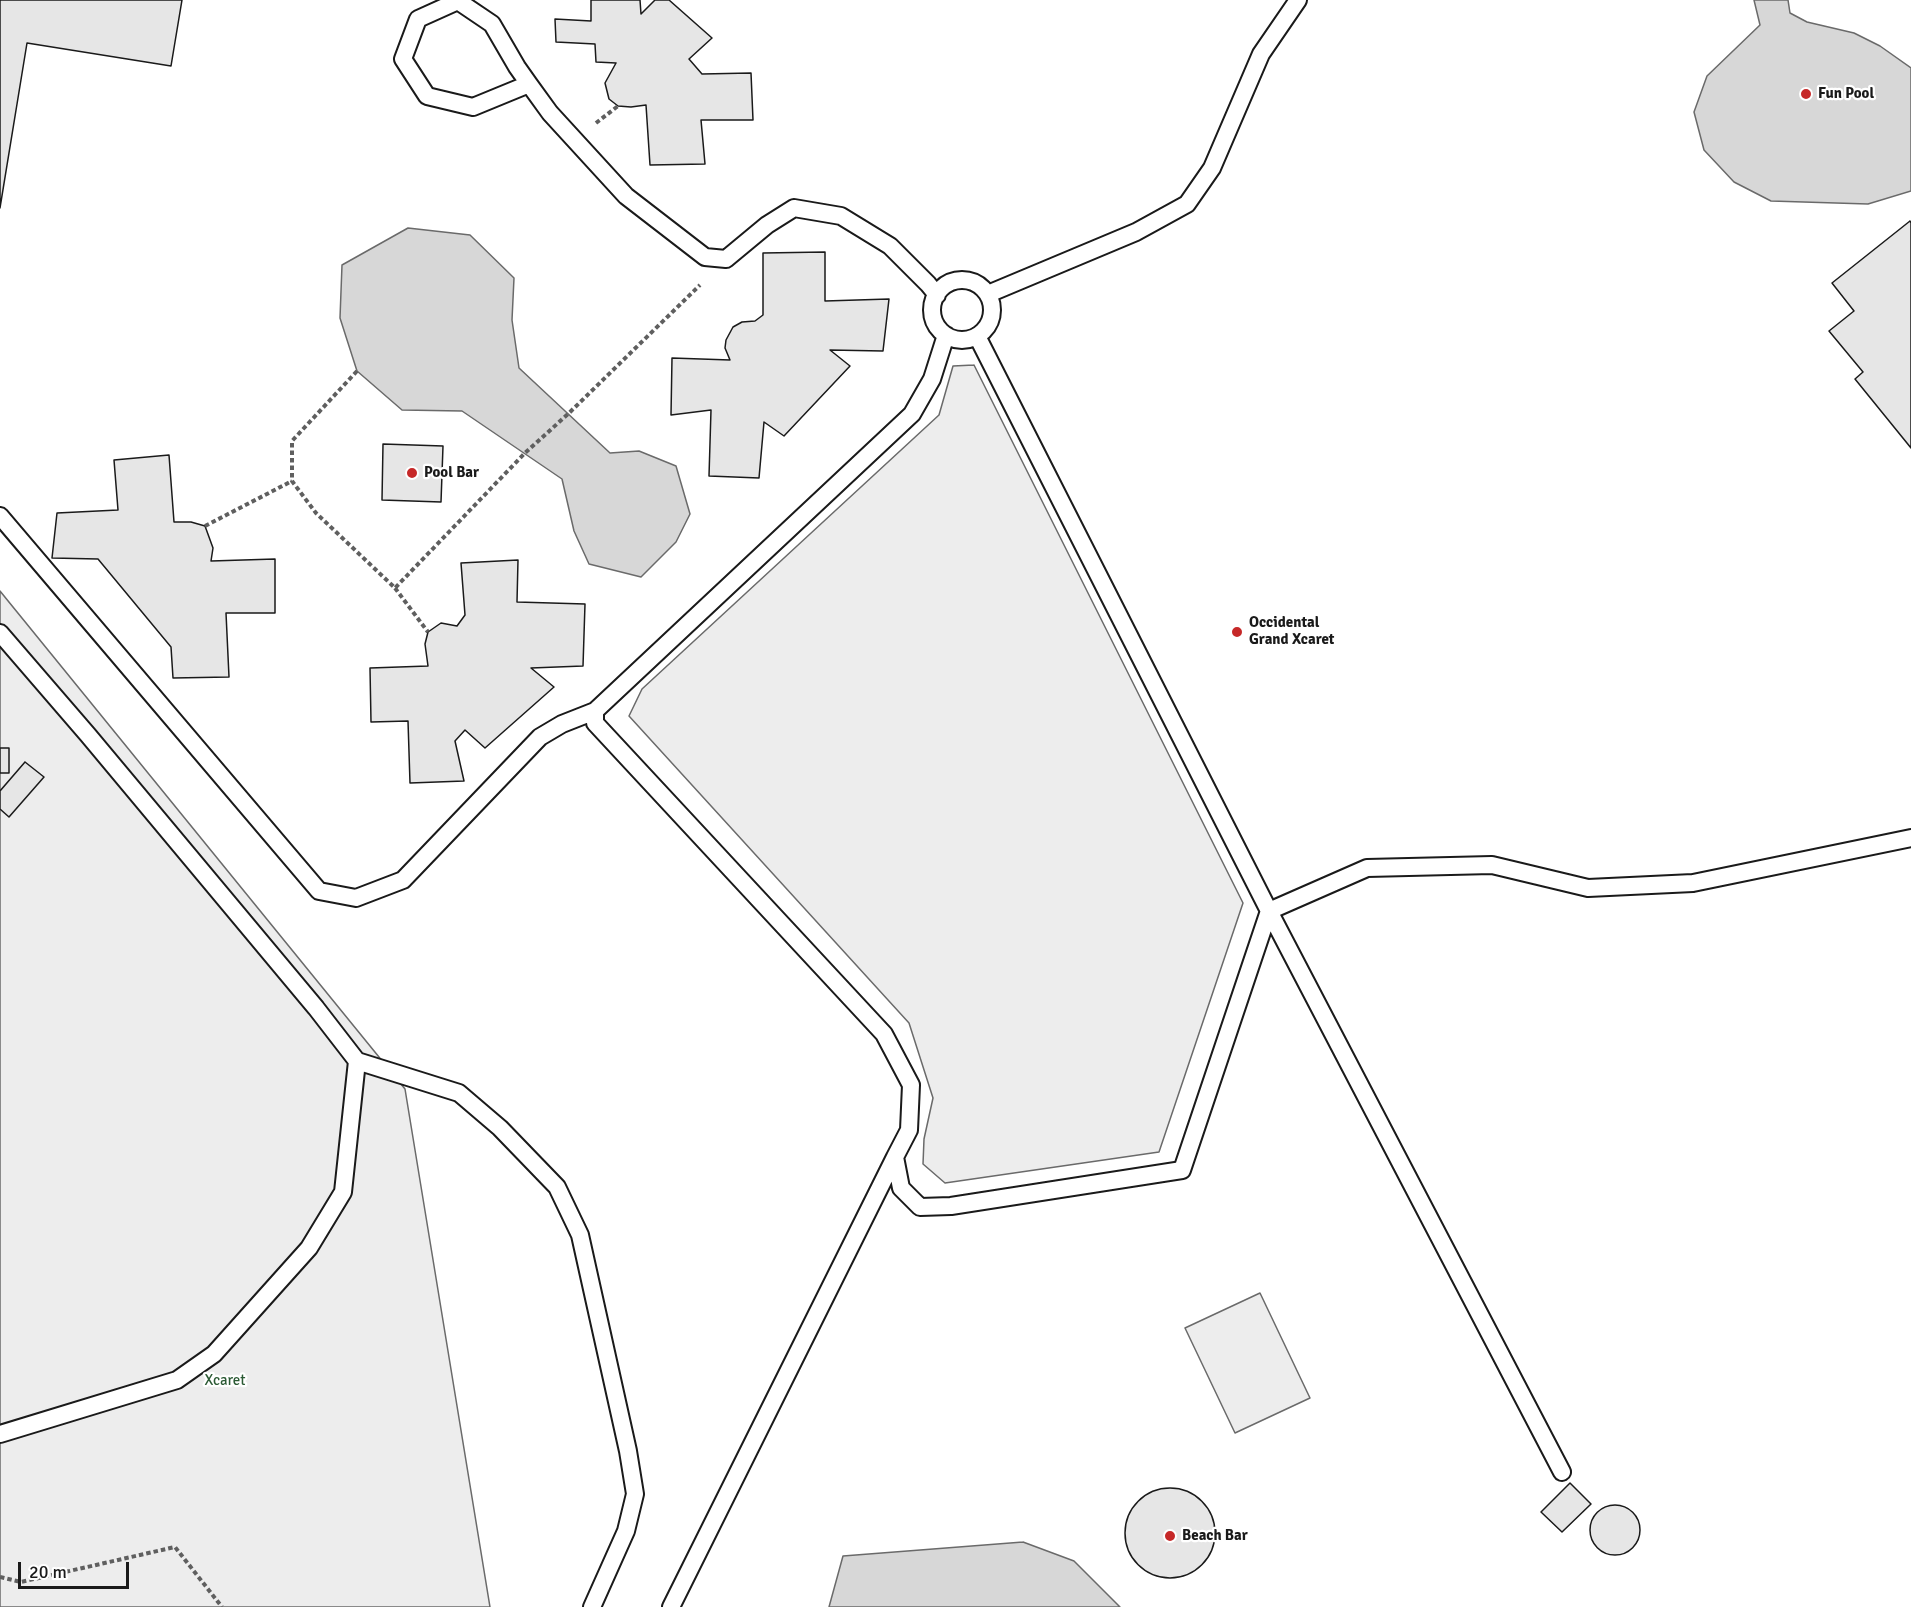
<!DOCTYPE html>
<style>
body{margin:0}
#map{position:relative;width:1911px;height:1607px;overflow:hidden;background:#fff;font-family:Signika,sans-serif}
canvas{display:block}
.scale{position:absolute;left:18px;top:1562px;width:111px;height:27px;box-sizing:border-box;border:3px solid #1a1a1a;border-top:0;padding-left:8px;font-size:18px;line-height:21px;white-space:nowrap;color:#1a1a1a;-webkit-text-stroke:4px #fff;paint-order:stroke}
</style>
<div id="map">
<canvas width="1911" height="1607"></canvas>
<div class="scale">20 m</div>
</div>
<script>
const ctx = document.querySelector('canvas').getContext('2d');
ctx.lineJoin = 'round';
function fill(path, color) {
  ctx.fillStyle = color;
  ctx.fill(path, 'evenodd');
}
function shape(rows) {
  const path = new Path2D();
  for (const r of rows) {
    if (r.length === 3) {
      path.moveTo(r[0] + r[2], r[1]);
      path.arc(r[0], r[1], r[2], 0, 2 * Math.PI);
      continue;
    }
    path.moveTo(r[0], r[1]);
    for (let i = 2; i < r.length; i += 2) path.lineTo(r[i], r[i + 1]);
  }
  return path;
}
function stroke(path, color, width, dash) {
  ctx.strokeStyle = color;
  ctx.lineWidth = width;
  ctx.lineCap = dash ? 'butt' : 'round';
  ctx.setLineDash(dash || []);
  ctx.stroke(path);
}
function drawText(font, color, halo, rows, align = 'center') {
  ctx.font = font + ' Signika,sans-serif';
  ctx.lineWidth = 4.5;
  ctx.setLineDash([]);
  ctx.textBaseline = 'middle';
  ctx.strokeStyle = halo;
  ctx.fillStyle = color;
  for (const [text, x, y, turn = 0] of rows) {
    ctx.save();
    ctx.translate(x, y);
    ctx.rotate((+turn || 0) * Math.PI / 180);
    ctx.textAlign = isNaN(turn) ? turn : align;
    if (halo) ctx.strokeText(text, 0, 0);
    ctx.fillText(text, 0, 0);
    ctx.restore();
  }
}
const green = shape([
 [974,365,1243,903,1159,1152,945,1183,923,1164,924,1139,933,1098,909,1023,629,716,642,689,939,415,953,366,974,365],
 [0,591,405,1089,490,1607,0,1607,0,591],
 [1260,1293,1310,1398,1235,1433,1185,1328,1260,1293]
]);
const water = shape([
 [1754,0,1788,0,1790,13,1807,22,1854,33,1880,46,1911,68,1911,191,1868,204,1771,201,1734,182,1704,150,1694,112,1707,76,1760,25,1754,0],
 [408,228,470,235,514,278,512,320,519,368,610,453,639,451,676,466,690,514,676,542,641,577,589,564,574,531,562,479,462,411,402,410,357,371,340,318,342,265,408,228],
 [1023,1542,1074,1561,1120,1607,829,1607,843,1556,1023,1542]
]);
const building = shape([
 [0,0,182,0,171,66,27,43,0,208,0,0],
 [591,0,640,0,641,14,655,0,669,0,712,38,689,59,702,74,751,73,753,120,701,120,705,164,650,165,646,105,631,107,618,106,609,99,605,83,616,63,596,62,595,44,556,42,555,19,591,21,591,0],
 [1910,221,1911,223,1911,448,1855,379,1863,372,1829,331,1854,311,1832,283,1910,221],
 [825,252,825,301,889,299,883,351,830,350,850,366,784,436,764,422,759,478,709,476,711,410,671,415,672,358,730,360,725,348,726,340,733,327,742,322,755,321,763,315,763,253,825,252],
 [383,444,443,446,441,502,382,500,383,444],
 [169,455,174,522,191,522,205,526,213,548,211,561,275,559,275,613,226,613,229,677,173,678,171,647,98,559,52,558,57,513,118,510,114,460,169,455],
 [518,560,517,602,585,604,583,666,531,668,554,687,485,748,465,730,455,741,464,781,410,783,408,721,371,722,370,668,428,666,425,644,428,632,441,623,457,626,465,615,461,563,518,560],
 [0,748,9,748,9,773,0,773,0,748],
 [25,762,44,777,9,817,0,809,0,791,25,762],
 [1570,1483,1591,1504,1562,1532,1541,1512,1570,1483],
 [1170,1533,45],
 [1615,1530,25]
]);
const path = shape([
 [596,123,618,106],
 [357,371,292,441,292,481,316,513,395,588,525,453,568,414,700,285],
 [205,526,292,481],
 [395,588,428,632],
 [0,1577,21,1582,175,1547,222,1607]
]);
const lane = shape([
 [529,84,473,107,427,96,403,59,418,19,458,1,492,24,517,67,529,84,550,113,626,196,705,257,726,259,767,225,794,208,841,216,890,246,928,284,937,295],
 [962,310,30],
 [988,294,1136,232,1187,204,1212,168,1261,54,1298,0],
 [946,335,932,379,912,414,595,711,595,723,884,1034,911,1085,909,1130,895,1157,901,1188,920,1207,951,1206,1182,1170,1269,911,977,336],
 [0,516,319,891,356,898,403,880,540,737,562,724,595,711],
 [0,633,88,735,316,1008,357,1061,459,1093,500,1128,557,1187,580,1235,628,1451,635,1494,626,1531,592,1607],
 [0,1434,177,1380,214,1354,309,1248,343,1192,357,1061],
 [1562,1472,1269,911,1367,868,1492,865,1588,888,1693,883,1911,838],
 [671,1607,895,1157]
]);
const markers = [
 [1806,94,6,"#c62828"],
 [412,473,6,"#c62828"],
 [1237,632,6,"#c62828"],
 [1170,1536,6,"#c62828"]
];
const poiNames = [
 ["Fun Pool",1818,94],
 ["Pool Bar",424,473],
 ["Occidental",1249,623],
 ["Grand Xcaret",1249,640],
 ["Beach Bar",1182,1536]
];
const parkNames = [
 ["Xcaret",225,1381]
];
fill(green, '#ededed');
stroke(green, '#6a6a6a', 1.5);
fill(water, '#d7d7d7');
stroke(water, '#6a6a6a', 1.5);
fill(building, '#e6e6e6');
stroke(building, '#1a1a1a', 1.5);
stroke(lane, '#1a1a1a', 20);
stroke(path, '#5f5f5f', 4, [4.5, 3]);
stroke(lane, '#fff', 16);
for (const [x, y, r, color] of markers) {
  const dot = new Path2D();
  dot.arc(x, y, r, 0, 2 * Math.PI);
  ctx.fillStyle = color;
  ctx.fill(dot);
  stroke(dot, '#fff', 2);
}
drawText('bold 15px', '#1a1a1a', '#fff', poiNames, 'left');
drawText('15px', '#2b5a34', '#fff', parkNames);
</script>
